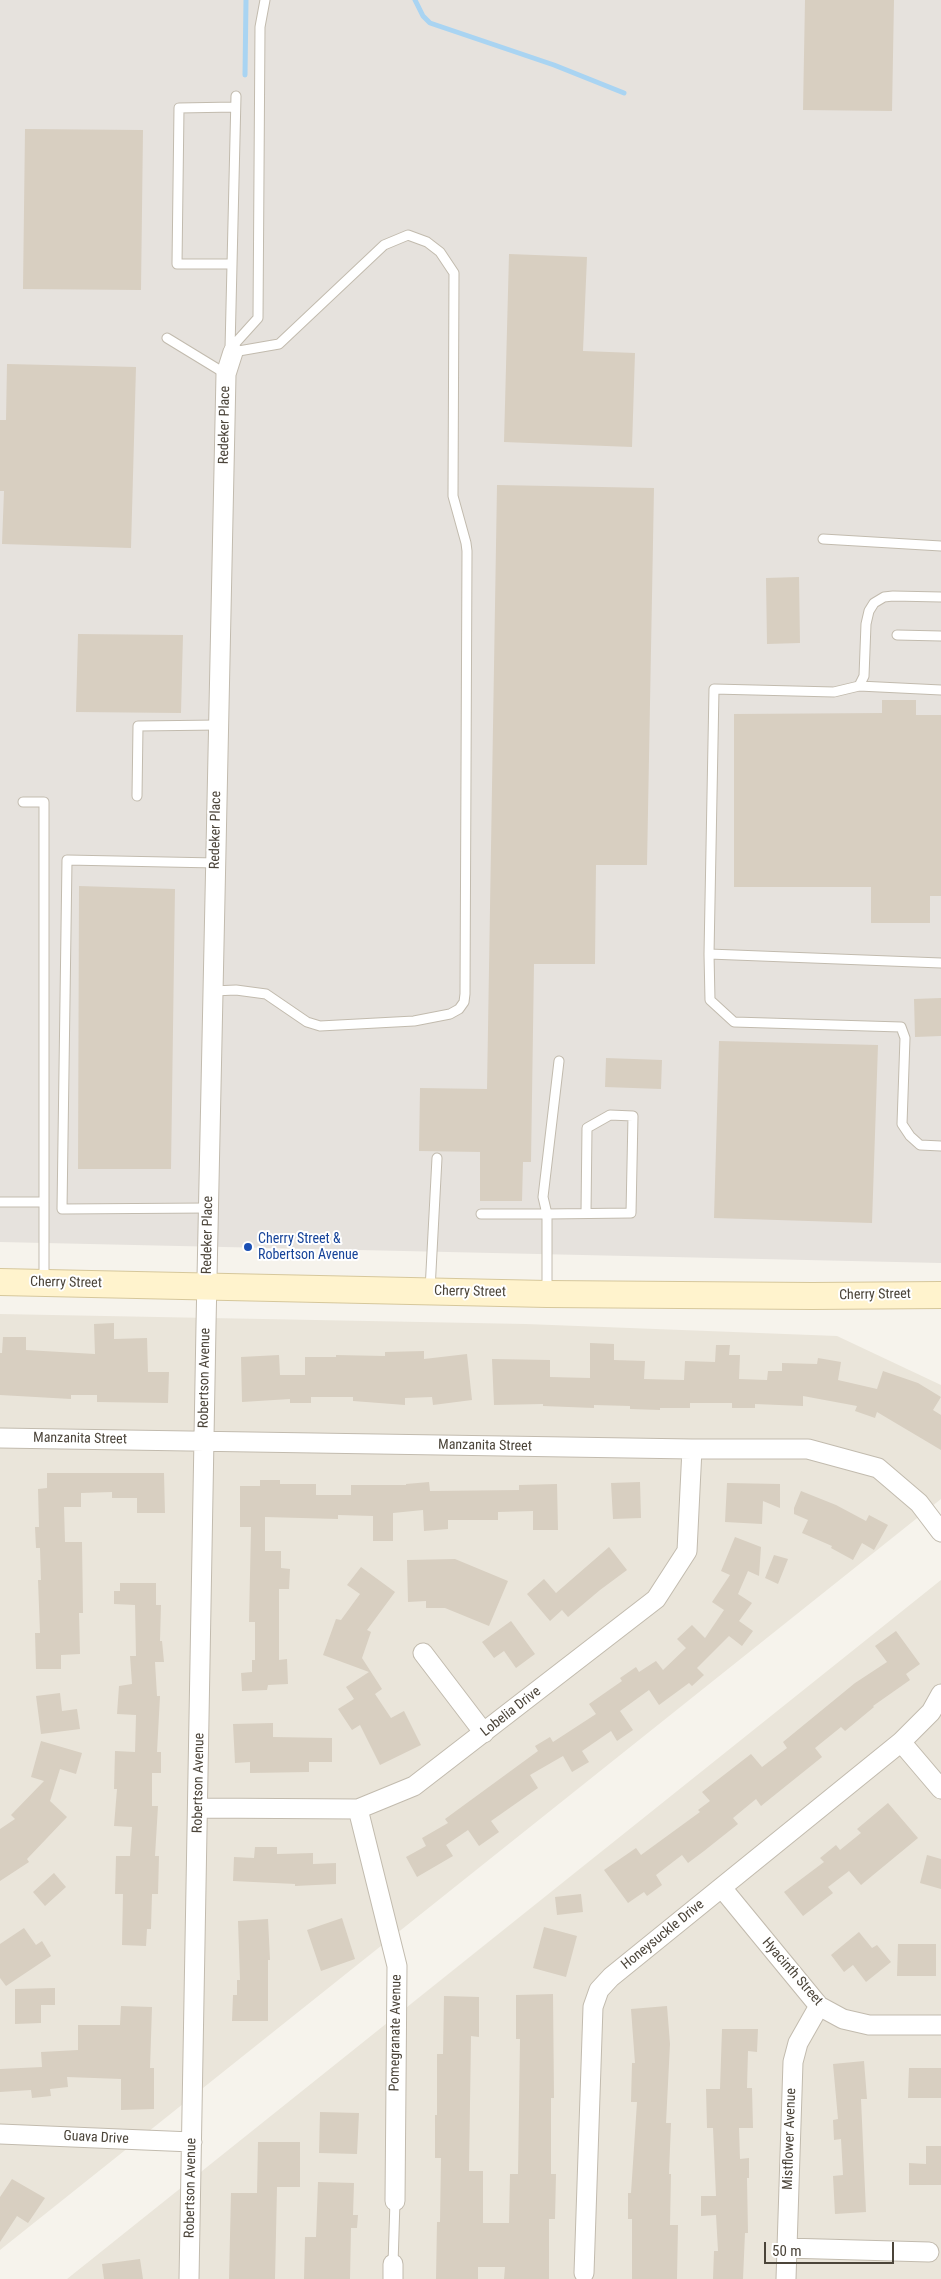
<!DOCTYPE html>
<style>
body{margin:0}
#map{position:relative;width:941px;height:2279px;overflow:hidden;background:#f6f3ec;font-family:"Roboto Condensed",sans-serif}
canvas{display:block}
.scale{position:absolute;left:764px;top:2242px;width:130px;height:22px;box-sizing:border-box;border:2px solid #4b4439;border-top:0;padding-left:6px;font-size:15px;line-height:18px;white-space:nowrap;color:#4b4439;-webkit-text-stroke:4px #fff;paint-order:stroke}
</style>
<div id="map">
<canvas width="941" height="2279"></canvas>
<div class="scale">50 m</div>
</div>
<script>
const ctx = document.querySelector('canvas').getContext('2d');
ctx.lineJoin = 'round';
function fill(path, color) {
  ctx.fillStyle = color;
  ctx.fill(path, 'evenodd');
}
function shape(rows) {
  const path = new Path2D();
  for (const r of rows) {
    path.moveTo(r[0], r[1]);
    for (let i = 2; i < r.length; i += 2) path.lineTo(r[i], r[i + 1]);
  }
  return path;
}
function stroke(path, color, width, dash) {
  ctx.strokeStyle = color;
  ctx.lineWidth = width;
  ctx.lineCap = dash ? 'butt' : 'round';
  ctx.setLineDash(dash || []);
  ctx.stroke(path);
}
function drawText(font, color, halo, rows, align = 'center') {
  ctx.font = font + ' "Roboto Condensed",sans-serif';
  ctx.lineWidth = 4;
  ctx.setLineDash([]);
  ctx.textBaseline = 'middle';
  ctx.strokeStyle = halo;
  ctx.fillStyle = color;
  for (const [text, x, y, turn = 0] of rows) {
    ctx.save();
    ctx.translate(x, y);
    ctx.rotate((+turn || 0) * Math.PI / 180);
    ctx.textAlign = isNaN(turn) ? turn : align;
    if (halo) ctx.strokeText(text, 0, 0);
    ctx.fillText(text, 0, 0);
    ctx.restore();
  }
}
const residential = shape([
 [0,1314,526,1324,837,1336,941,1385,941,1499,0,2250],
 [941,1580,941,2279,67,2279]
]);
const industrial = shape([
 [0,0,941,0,941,1263,0,1242]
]);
const stream = shape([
 [415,0,423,16,430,23,554,65,624,93],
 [245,75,246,0]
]);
const building = shape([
 [805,0,894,0,892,111,803,110],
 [25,129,143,130,141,290,23,289],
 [509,254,587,257,583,351,635,353,632,447,504,442],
 [7,364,136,367,131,548,2,544,4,491,0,491,0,420,6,420],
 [497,485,654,488,647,865,596,865,595,964,534,964,531,1162,523,1162,522,1201,480,1201,480,1152,419,1151,420,1088,487,1089],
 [799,577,800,643,767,644,766,578],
 [78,634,183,635,181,713,76,712],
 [882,700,916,700,916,715,941,715,941,896,930,896,930,923,871,923,871,887,734,887,734,714,882,713],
 [79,886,175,889,171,1169,78,1169],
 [941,998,941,1036,915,1037,914,999],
 [719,1041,878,1045,872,1223,714,1218],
 [606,1058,662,1060,661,1089,605,1087],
 [114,1323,114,1339,147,1338,148,1372,169,1372,168,1403,97,1402,97,1395,71,1395,71,1399,0,1395,0,1353,2,1353,3,1337,26,1337,26,1350,95,1354,94,1324],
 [590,1343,614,1344,614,1360,645,1361,644,1379,684,1380,685,1361,715,1362,716,1345,730,1345,729,1355,740,1355,739,1379,767,1380,768,1371,782,1371,782,1363,817,1364,818,1358,841,1362,838,1380,877,1389,883,1371,918,1383,941,1397,933,1410,941,1415,941,1450,877,1412,875,1418,855,1411,857,1406,803,1396,803,1406,755,1404,755,1408,732,1408,732,1403,690,1403,690,1408,660,1408,660,1410,630,1409,630,1406,594,1405,594,1408,543,1406,543,1404,494,1405,492,1359,550,1360,550,1377,590,1378],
 [424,1351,424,1359,467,1354,472,1400,433,1405,432,1397,405,1398,405,1405,353,1401,353,1397,311,1397,311,1403,290,1403,290,1399,242,1402,241,1357,279,1355,280,1375,305,1375,305,1357,336,1357,336,1355,385,1356,385,1352],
 [47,1473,164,1473,165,1513,137,1513,137,1498,112,1498,112,1492,81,1493,81,1507,64,1507,65,1542,82,1542,83,1613,79,1613,80,1654,61,1655,61,1669,36,1669,35,1633,40,1633,38,1580,41,1580,40,1548,36,1548,35,1527,39,1527,38,1489,47,1488],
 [260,1480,280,1480,280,1484,316,1484,316,1495,351,1495,351,1485,406,1485,406,1484,429,1482,430,1491,519,1490,519,1485,557,1484,558,1530,533,1530,533,1511,498,1512,498,1520,448,1520,448,1529,424,1531,423,1510,393,1513,393,1541,373,1541,373,1516,338,1515,338,1519,265,1517,265,1551,281,1551,281,1568,290,1569,289,1589,279,1589,279,1660,287,1659,288,1684,268,1685,267,1690,242,1691,241,1673,252,1672,252,1660,255,1660,255,1622,249,1622,251,1527,240,1527,240,1486,260,1486],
 [640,1482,641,1518,613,1519,611,1483],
 [727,1483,780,1484,780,1508,763,1501,762,1524,725,1522],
 [801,1491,836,1505,866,1521,869,1515,888,1525,874,1550,862,1543,853,1560,831,1548,832,1546,802,1533,808,1520,794,1514,794,1508],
 [735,1537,761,1547,759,1576,748,1571,738,1594,752,1603,739,1621,753,1631,742,1646,729,1636,697,1668,704,1675,692,1686,689,1683,659,1705,649,1690,620,1711,633,1730,617,1741,611,1731,582,1751,589,1762,572,1772,563,1756,530,1775,538,1788,491,1821,499,1832,479,1846,468,1830,446,1845,453,1856,417,1877,406,1857,426,1846,422,1838,448,1823,445,1819,538,1751,535,1746,550,1737,553,1742,596,1714,589,1704,622,1681,620,1678,636,1667,639,1672,656,1661,663,1670,686,1648,677,1639,692,1625,705,1638,724,1610,712,1602,730,1575,721,1571],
 [609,1547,627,1570,600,1590,568,1617,562,1610,550,1621,527,1594,544,1579,556,1593],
 [774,1555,788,1559,778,1584,765,1578],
 [455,1559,508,1581,489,1626,445,1608,426,1608,426,1601,408,1602,407,1560],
 [361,1567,395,1592,367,1630,371,1632,362,1658,382,1689,375,1694,391,1718,404,1711,421,1745,380,1765,360,1725,352,1730,338,1709,354,1699,346,1687,369,1672,323,1655,336,1619,341,1620,360,1594,347,1585],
 [120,1583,156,1583,156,1605,161,1605,160,1641,162,1641,164,1662,155,1662,157,1696,160,1696,157,1752,161,1752,161,1773,152,1773,152,1806,158,1806,155,1856,159,1856,158,1894,152,1894,151,1929,147,1929,146,1946,122,1945,123,1894,115,1894,116,1856,130,1856,132,1827,114,1826,117,1789,114,1789,115,1751,135,1752,136,1715,117,1714,119,1686,132,1684,130,1656,136,1656,135,1605,114,1604,114,1591,120,1591],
 [511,1621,535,1654,516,1668,504,1651,494,1658,482,1642],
 [896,1631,920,1664,906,1674,910,1680,873,1706,874,1707,845,1731,841,1727,815,1748,822,1757,761,1806,756,1799,733,1818,738,1824,704,1851,688,1863,682,1855,656,1875,662,1885,647,1896,644,1892,628,1903,604,1870,636,1848,641,1855,700,1812,698,1810,710,1801,702,1792,751,1754,762,1767,787,1748,783,1742,855,1683,887,1662,875,1646],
 [60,1693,62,1711,77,1709,80,1729,41,1734,36,1696],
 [273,1723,273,1737,332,1738,332,1762,309,1762,309,1772,250,1773,250,1762,235,1763,233,1724],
 [41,1741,82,1753,76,1774,60,1769,50,1801,67,1817,27,1859,29,1862,0,1881,0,1829,15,1819,11,1815,44,1781,31,1777],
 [888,1803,918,1838,861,1885,849,1871,828,1887,833,1893,803,1916,784,1892,824,1862,820,1858,836,1845,840,1850,861,1833,857,1829],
 [255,1847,277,1847,277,1854,313,1853,313,1864,336,1863,336,1884,295,1886,295,1884,233,1881,234,1857,254,1858],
 [927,1855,941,1859,941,1889,920,1883],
 [54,1873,66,1887,45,1906,33,1892],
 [581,1894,583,1912,557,1915,555,1897],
 [342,1918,355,1959,321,1971,307,1930],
 [268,1919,270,1960,268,1960,268,2021,232,2021,233,1995,237,1995,237,1980,240,1980,238,1921],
 [544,1927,577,1936,566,1977,533,1968],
 [24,1928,36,1945,42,1941,51,1956,6,1986,0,1978,0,1944],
 [859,1932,872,1948,877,1945,891,1962,866,1982,853,1965,844,1972,831,1955],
 [898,1944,936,1944,936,1976,897,1976],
 [55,1988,55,2005,41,2005,41,2023,15,2024,15,1989],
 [553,1994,554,2098,551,2098,551,2174,556,2174,555,2219,549,2219,549,2279,504,2279,505,2267,478,2267,478,2279,436,2279,437,2222,440,2222,441,2158,435,2158,435,2115,437,2115,437,2054,443,2054,444,1996,479,1997,479,2037,471,2036,469,2171,483,2171,483,2223,509,2223,510,2174,518,2174,520,2039,516,2039,516,1995],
 [121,2006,152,2007,150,2068,154,2068,154,2109,121,2110,121,2079,67,2077,68,2087,50,2089,51,2096,32,2098,31,2090,0,2092,0,2069,42,2067,41,2052,78,2050,78,2025,120,2025],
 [667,2006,670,2044,666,2123,671,2123,669,2174,671,2174,670,2225,678,2225,677,2279,632,2279,632,2219,628,2219,628,2193,631,2193,637,2102,631,2102,632,2063,635,2063,631,2009],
 [722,2029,758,2029,757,2052,748,2051,747,2088,752,2088,753,2128,739,2128,740,2159,749,2158,749,2178,747,2178,748,2233,745,2233,743,2279,713,2279,714,2251,718,2251,716,2215,701,2216,701,2196,716,2196,713,2128,707,2128,706,2089,720,2089],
 [864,2061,867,2099,861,2099,866,2212,835,2214,833,2176,843,2175,841,2139,834,2140,833,2120,838,2119,833,2064],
 [909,2068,941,2068,941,2098,908,2098],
 [320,2112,359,2113,357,2154,319,2153],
 [258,2142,300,2142,300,2187,277,2187,275,2279,229,2279,231,2193,257,2193],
 [926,2146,941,2146,941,2185,909,2185,909,2163,926,2164],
 [12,2179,45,2198,28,2223,17,2216,0,2242,0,2197],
 [318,2182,354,2183,353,2215,358,2215,357,2228,351,2228,350,2279,304,2279,305,2237,316,2237],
 [140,2259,143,2279,104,2279,102,2264]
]);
const lane = shape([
 [232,264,177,264,179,108,235,107],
 [167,338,226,374],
 [230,349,258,318,260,27,265,0],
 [823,539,941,546],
 [941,597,893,596,884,597,874,603,869,611,866,624,864,676,859,686,834,692,714,689,709,954,710,1000,734,1022,901,1027,905,1038,902,1124,910,1136,920,1145,941,1146],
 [897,635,941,636],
 [859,686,941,690],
 [137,796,138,726,219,725],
 [23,802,44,802,44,1280],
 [709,954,941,963],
 [213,991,236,990,266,994,307,1022,320,1026,414,1021,450,1014,459,1009,464,1002,465,994,467,551,466,543,453,496,454,273,440,252,427,242,408,235,384,245,279,344,233,352,230,349,236,96],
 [559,1061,543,1197,547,1214,631,1213,633,1116,610,1115,587,1128,586,1213],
 [0,1202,44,1202],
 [208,1208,62,1209,67,860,216,863],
 [481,1214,547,1214,547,1293],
 [430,1290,437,1158],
 [393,2264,395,2201]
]);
const street = shape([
 [0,1438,692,1449,808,1449,878,1468,919,1503,941,1532],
 [423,1653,484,1733],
 [901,1742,941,1789],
 [199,1808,358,1809,414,1786,656,1599,687,1551,692,1449],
 [358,1809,397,1966,395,2201],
 [722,1888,819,2006,843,2019,869,2025,941,2025],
 [0,2134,192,2142],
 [786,2248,929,2252],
 [584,2273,593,2007,599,1990,611,1977,901,1742,931,1712,941,1694],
 [189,2279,206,1325,226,374,233,352],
 [393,2279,393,2264],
 [786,2279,793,2062,798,2043,819,2006]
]);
const secondary = shape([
 [0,1282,547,1294,812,1296,941,1295]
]);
const markers = [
 [248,1247,5,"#1a4fb4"]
];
const streetNames = [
 ["Redeker Place",225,425,-89],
 ["Redeker Place",216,830,-89],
 ["Redeker Place",208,1235,-89],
 ["Cherry Street",66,1283,1],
 ["Cherry Street",470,1292,1],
 ["Cherry Street",875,1295,-1],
 ["Robertson Avenue",205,1378,-89],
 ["Manzanita Street",80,1439,1],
 ["Manzanita Street",485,1446,1],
 ["Lobelia Drive",511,1712,-38],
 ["Robertson Avenue",199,1783,-89],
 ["Honeysuckle Drive",663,1935,-39],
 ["Hyacinth Street",792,1972,49],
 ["Pomegranate Avenue",396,2033,-89],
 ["Guava Drive",96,2138,3],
 ["Mistflower Avenue",790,2139,-88],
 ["Robertson Avenue",191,2188,-89]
];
const transitNames = [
 ["Cherry Street &",258,1239],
 ["Robertson Avenue",258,1255]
];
fill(residential, '#eae5da');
fill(industrial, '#e6e2dd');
stroke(stream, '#a9d4f2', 5);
fill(building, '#d8cfc1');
stroke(lane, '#c2bbae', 11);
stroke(street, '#c2bbae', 21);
stroke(secondary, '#d6c79b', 28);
stroke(lane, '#fff', 9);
stroke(street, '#fff', 19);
stroke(secondary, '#fff3cd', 26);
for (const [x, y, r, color] of markers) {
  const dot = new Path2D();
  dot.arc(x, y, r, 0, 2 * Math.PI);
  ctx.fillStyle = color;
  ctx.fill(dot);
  stroke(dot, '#fff', 2);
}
drawText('14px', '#4b4439', '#fff', streetNames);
drawText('14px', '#164399', '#fff', transitNames, 'left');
</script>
